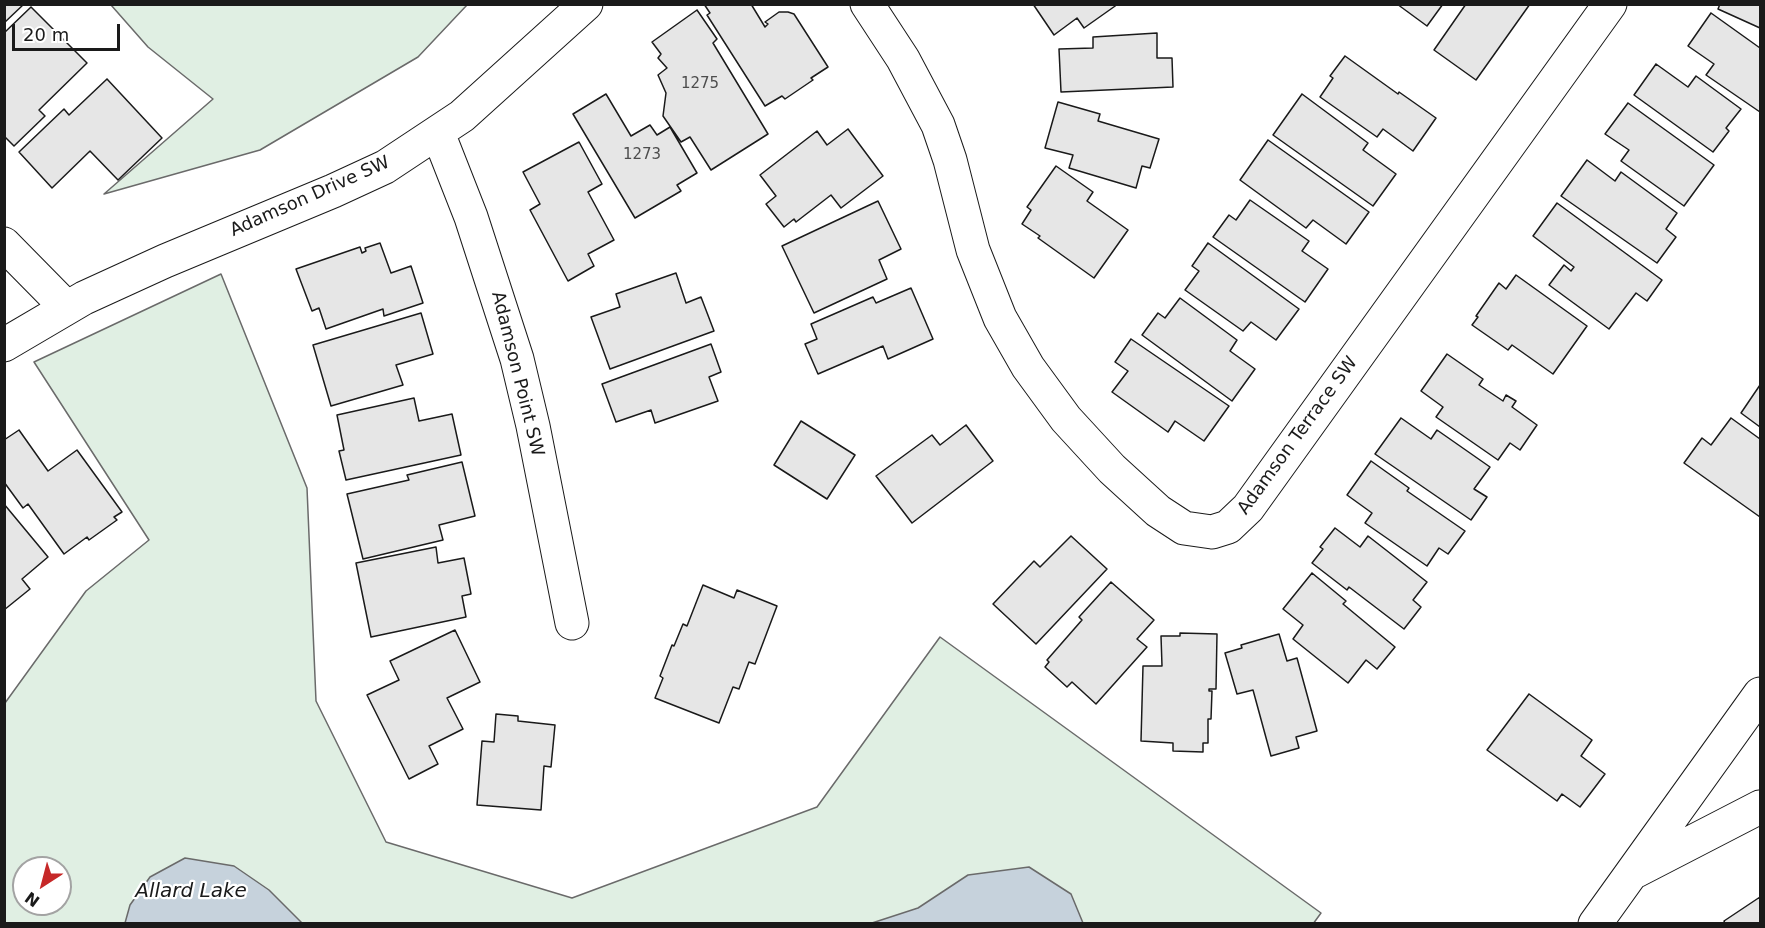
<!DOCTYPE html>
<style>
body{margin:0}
#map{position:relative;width:1765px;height:928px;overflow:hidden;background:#fff;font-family:"DejaVu Sans",sans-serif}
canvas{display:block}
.frame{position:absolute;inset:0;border:6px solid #1a1a1a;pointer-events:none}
.north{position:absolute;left:12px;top:856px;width:60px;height:60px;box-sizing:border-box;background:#fff;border:2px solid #a3a3a3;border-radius:50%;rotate:216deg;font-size:16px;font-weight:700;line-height:24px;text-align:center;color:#1a1a1a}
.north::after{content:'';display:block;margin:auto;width:21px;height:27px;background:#c62828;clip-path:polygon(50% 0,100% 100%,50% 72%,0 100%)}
.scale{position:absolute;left:12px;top:24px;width:108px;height:27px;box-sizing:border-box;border:3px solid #1a1a1a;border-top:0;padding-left:8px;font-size:18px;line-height:21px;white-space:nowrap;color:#1a1a1a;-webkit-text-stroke:4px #fff;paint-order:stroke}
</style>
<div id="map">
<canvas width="1765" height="928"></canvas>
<div class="frame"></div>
<div class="north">N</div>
<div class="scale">20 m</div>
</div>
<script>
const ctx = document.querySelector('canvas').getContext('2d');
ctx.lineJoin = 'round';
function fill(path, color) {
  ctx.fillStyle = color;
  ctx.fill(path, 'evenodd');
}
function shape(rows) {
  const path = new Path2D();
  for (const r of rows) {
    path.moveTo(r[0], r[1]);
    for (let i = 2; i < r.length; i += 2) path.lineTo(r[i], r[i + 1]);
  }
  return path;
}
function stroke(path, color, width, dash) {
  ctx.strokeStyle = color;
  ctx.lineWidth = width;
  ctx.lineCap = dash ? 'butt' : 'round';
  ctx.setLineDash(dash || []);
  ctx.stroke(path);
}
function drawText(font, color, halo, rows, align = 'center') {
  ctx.font = font + ' "DejaVu Sans",sans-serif';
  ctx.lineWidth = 4.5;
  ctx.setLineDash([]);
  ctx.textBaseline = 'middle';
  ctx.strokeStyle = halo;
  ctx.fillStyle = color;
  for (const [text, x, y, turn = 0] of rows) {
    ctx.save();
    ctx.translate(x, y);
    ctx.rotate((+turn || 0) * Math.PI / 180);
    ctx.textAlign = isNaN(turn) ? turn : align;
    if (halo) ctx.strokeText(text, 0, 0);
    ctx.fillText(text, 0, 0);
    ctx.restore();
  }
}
const green = shape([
 [111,5,467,5,418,57,260,150,104,194,213,99,148,47,111,5],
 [221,274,307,488,316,701,386,842,572,898,817,807,940,637,1321,913,1313,924,5,924,5,703,86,591,149,540,34,362,221,274],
 [24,868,60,868,60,904,24,904,24,868]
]);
const water = shape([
 [185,858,234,866,269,890,302,923,125,923,130,905,150,877,185,858],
 [1029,867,1071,894,1083,923,872,923,918,908,968,875,1029,867]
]);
const building = shape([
 [4,4,24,4,4,23,4,4],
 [704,4,751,4,765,27,768,24,765,22,779,12,788,12,794,14,828,67,811,78,813,80,785,99,782,96,765,106,707,15,710,13,704,4],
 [1033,4,1118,4,1084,28,1077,18,1054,35,1033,4],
 [1397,4,1443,4,1427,26,1397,4],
 [1466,4,1530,4,1476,80,1434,50,1466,4],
 [1720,4,1760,4,1760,28,1718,9,1720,4],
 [31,7,87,63,39,110,45,116,14,146,4,136,4,33,31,7],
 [697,10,717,39,713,43,768,134,711,170,690,137,681,142,663,116,666,93,658,75,667,68,658,58,661,54,652,42,697,10],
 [1711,13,1760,48,1760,112,1706,75,1714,64,1688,46,1711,13],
 [1157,33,1157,58,1172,58,1173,87,1061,92,1059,49,1093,48,1093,37,1157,33],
 [1345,56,1398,94,1399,92,1436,118,1413,151,1383,129,1377,137,1320,97,1333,78,1330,76,1345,56],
 [1656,64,1688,87,1696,76,1741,109,1726,128,1729,131,1713,152,1634,95,1656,64],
 [107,79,162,138,118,180,90,151,52,188,19,152,64,109,69,115,107,79],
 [606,94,631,136,650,125,657,135,670,127,697,173,677,185,681,191,635,218,573,114,606,94],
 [1302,94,1368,143,1363,150,1396,174,1373,206,1273,135,1302,94],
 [1058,102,1100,114,1098,121,1159,139,1150,168,1142,166,1136,188,1069,168,1073,155,1045,148,1058,102],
 [1628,103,1714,165,1684,206,1621,161,1629,150,1605,134,1628,103],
 [848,129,883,176,841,208,831,195,796,222,794,219,784,227,766,204,776,196,760,175,817,131,827,145,848,129],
 [1268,140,1369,212,1346,244,1313,220,1306,228,1240,180,1268,140],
 [579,142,602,184,588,192,614,240,588,254,594,266,568,281,530,210,540,204,523,172,579,142],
 [1587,160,1615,181,1621,172,1677,213,1666,229,1676,237,1657,263,1561,196,1587,160],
 [1056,166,1093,192,1087,201,1128,230,1094,278,1038,238,1040,236,1022,224,1031,210,1027,207,1056,166],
 [1250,200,1309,241,1302,251,1328,269,1305,302,1213,237,1229,215,1236,220,1250,200],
 [878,201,901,249,879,260,887,279,814,313,782,246,878,201],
 [1557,203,1662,280,1647,301,1636,293,1609,329,1549,285,1564,265,1571,271,1574,267,1533,236,1557,203],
 [380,243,391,273,411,266,423,303,384,316,383,309,326,329,319,308,312,311,296,269,360,247,362,253,366,251,365,248,380,243],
 [1208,243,1299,309,1276,340,1251,322,1243,331,1185,290,1199,271,1192,266,1208,243],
 [676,273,686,303,701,297,714,331,610,369,591,317,620,307,616,294,676,273],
 [1516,275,1587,326,1553,374,1512,345,1508,350,1472,325,1478,317,1476,316,1499,283,1506,289,1516,275],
 [911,288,933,339,888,359,883,346,818,374,805,344,817,339,811,324,873,297,876,303,911,288],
 [1180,298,1237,340,1230,351,1255,369,1232,401,1142,335,1158,313,1165,318,1180,298],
 [421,313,433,354,396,365,403,385,331,406,313,345,421,313],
 [1131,339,1229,406,1204,441,1175,421,1168,432,1112,392,1128,371,1115,362,1131,339],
 [711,344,721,372,709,377,718,401,655,423,651,410,616,422,602,384,711,344],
 [1447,354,1483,379,1479,385,1503,401,1506,395,1516,401,1512,407,1537,425,1520,450,1510,443,1498,460,1436,417,1443,407,1421,391,1447,354],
 [1760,385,1760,427,1741,413,1760,385],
 [414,398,419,421,452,414,461,455,346,480,339,451,344,450,337,415,414,398],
 [1401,418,1431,439,1437,430,1490,467,1474,489,1487,497,1471,520,1375,454,1401,418],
 [1731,418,1760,439,1760,517,1684,463,1702,438,1711,445,1731,418],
 [801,421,855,455,827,499,774,465,801,421],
 [966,425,993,461,912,523,876,476,932,435,940,445,966,425],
 [19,430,48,471,77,450,122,512,114,517,117,520,89,540,87,537,64,554,28,504,23,508,4,482,4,440,19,430],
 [1371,461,1409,488,1407,491,1465,531,1448,554,1439,548,1427,566,1365,523,1372,513,1347,495,1371,461],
 [462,462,475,516,439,525,443,540,363,559,347,494,409,480,407,475,462,462],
 [4,504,48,557,22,579,30,589,4,610,4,504],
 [1335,528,1360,547,1368,536,1427,582,1413,600,1421,607,1404,629,1349,587,1347,590,1312,563,1323,549,1320,547,1335,528],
 [1071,536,1107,569,1036,644,993,604,1034,561,1040,567,1071,536],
 [436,547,438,563,464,558,471,594,462,596,466,617,371,637,356,563,436,547],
 [1312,573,1346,601,1343,604,1395,647,1377,669,1366,660,1348,683,1293,639,1303,625,1283,609,1312,573],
 [1111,582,1154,620,1137,639,1147,647,1096,704,1072,682,1067,687,1045,667,1049,662,1047,660,1082,620,1079,617,1111,582],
 [703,585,734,598,737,590,777,606,755,664,749,662,739,689,733,687,719,723,655,698,663,678,660,676,672,645,674,646,683,624,687,626,703,585],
 [455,630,480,682,447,698,463,729,429,746,438,764,409,779,367,695,399,680,390,661,455,630],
 [1180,633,1217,634,1216,689,1209,689,1209,691,1212,691,1211,719,1208,719,1208,743,1203,743,1203,752,1173,751,1173,743,1141,741,1143,666,1162,666,1161,636,1180,636,1180,633],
 [1279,634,1287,661,1297,658,1317,731,1296,737,1299,748,1271,756,1253,690,1237,694,1225,653,1242,648,1241,645,1279,634],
 [1529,694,1592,740,1581,756,1605,774,1580,807,1562,794,1557,801,1487,750,1529,694],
 [496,714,518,716,518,721,555,725,551,767,544,766,541,810,477,805,482,741,494,742,496,714],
 [1760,897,1760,924,1725,924,1724,921,1760,897]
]);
const minor = shape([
 [867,4,903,59,938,125,950,160,973,250,1000,318,1028,367,1066,419,1112,469,1158,511,1184,528,1212,532,1228,527,1248,508,1610,4],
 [438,133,471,217,517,359,533,426,572,623],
 [4,244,66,307],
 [4,345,84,298,165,261,333,191,385,167,462,116,586,4],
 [1636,871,1760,807],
 [1595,924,1760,694]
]);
const numberNames = [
 ["1275",700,84],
 ["1273",642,155]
];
const streetNames = [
 ["Adamson Drive SW",310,197,-24],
 ["Adamson Point SW",517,374,76],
 ["Adamson Terrace SW",1298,436,-54]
];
const waterNames = [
 ["Allard Lake",191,892]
];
fill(green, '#e0efe3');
stroke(green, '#6a6a6a', 1.5);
fill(water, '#c6d2dc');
stroke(water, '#6a6a6a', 1.5);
fill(building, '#e6e6e6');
stroke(building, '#1a1a1a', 1.5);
stroke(minor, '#1a1a1a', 35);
stroke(minor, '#fff', 33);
drawText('15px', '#4d4d4d', null, numberNames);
drawText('18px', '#1a1a1a', '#fff', streetNames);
drawText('italic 20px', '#1a1a1a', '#fff', waterNames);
</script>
